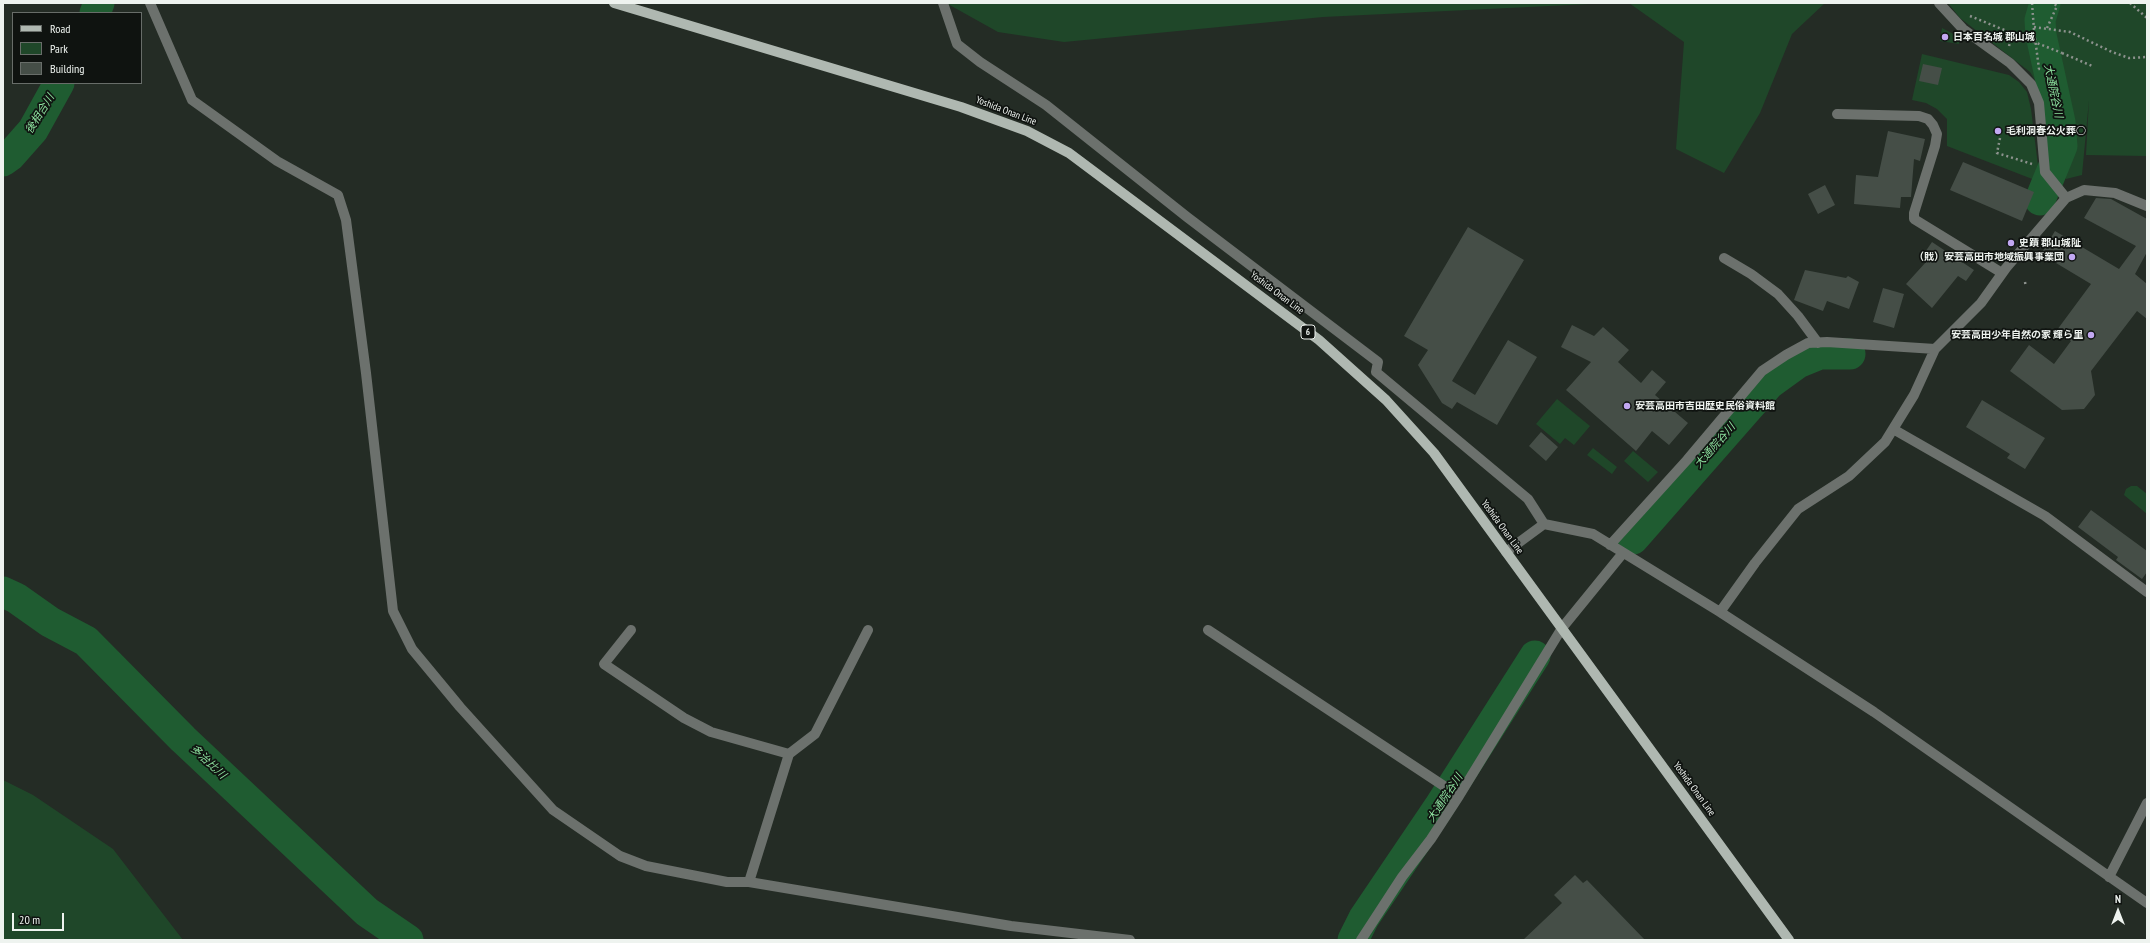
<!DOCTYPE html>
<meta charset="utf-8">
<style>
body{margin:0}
#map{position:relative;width:2150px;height:943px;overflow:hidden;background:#242c25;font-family:"PT Sans Narrow",sans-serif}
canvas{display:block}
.frame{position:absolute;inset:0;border:4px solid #eef3ef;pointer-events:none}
.legend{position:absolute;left:12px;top:12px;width:130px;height:72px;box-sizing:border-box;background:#0f1310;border:1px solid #686d69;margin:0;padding:5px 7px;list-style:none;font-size:12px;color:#eef3ef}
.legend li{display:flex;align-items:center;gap:8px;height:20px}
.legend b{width:20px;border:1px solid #686d69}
.north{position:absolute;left:2098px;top:891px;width:40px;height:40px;-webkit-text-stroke:3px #0f1310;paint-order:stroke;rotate:0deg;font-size:11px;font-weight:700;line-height:16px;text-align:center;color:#eef3ef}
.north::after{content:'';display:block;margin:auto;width:14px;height:18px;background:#eef3ef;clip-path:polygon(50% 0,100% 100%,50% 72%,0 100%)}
.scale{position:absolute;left:12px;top:913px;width:52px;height:18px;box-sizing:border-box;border:2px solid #eef3ef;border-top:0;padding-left:5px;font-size:12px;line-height:14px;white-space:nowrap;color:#eef3ef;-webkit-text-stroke:3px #0f1310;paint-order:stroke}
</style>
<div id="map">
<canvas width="2150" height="943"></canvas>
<div class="frame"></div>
<ul class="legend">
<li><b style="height:5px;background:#afb8b1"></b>Road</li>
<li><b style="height:11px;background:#1f4729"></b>Park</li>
<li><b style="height:11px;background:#454e47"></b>Building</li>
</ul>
<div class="north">N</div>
<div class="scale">20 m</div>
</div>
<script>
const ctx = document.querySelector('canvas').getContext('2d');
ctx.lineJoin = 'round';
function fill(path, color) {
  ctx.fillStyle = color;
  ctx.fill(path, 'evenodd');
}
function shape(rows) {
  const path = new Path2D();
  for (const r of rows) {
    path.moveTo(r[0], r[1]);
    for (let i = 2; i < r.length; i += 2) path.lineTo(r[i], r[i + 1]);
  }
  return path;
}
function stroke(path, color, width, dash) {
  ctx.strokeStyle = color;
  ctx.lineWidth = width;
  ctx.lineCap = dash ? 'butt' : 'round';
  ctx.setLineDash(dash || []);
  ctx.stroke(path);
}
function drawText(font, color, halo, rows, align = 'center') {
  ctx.font = font + ' "PT Sans Narrow","Noto Sans JP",sans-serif';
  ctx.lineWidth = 3.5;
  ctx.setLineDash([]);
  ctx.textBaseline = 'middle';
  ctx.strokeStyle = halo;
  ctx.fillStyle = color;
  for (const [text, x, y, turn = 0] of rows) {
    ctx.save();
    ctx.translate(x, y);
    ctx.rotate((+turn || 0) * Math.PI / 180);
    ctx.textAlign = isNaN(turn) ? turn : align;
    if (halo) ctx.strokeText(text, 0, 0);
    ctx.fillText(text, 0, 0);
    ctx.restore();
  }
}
const green = shape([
 [946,3,1611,3,1323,17,1064,42,998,32],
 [1629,3,1825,3,1792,34,1760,113,1724,173,1676,149,1684,42],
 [1948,3,2147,3,2147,156,2086,155,2089,100,2082,175,2066,179,2050,159,2045,106,2040,88,2030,72,1960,18],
 [1942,28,1961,38,1959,44,1940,41],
 [1922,54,2009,75,2019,82,2027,92,2031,109,2040,182,1947,146,1947,119,1937,109,1926,103,1912,100],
 [1557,399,1590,426,1574,445,1565,438,1560,444,1536,424],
 [1593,448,1617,467,1612,474,1587,455],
 [1633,451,1658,472,1648,482,1624,461],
 [2131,486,2137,486,2147,494,2147,514,2124,495,2126,489],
 [3,780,33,795,113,849,183,940,3,940]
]);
const river = shape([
 [95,13,99,3],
 [3,161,10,156,33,130,59,83],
 [2040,200,2062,146,2060,122,2041,35,2040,20,2045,3],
 [1633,539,1769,384,1798,363,1820,354,1850,354],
 [3,592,16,598,50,622,86,641,183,739,367,912,408,940],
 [1353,940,1364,918,1439,807,1535,656]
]);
const building = shape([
 [1923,64,1942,68,1938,85,1919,81],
 [1888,131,1925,139,1920,161,1914,159,1911,197,1901,197,1900,208,1854,204,1856,175,1878,177],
 [1963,162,2034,192,2022,221,1950,190],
 [1825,185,1835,205,1818,214,1808,194],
 [2096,198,2111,199,2147,219,2147,252,2135,274,2147,284,2147,319,2137,311,2091,371,2095,395,2084,409,2062,410,2010,371,2029,345,2054,364,2071,341,2057,330,2091,284,2041,254,2055,231,2119,269,2136,246,2084,218],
 [1468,227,1524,260,1452,381,1475,395,1508,340,1537,357,1497,425,1457,402,1452,409,1442,403,1418,365,1428,350,1404,336],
 [1932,242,1974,270,1966,281,1958,276,1932,308,1906,284,1926,262,1921,258],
 [1805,270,1846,278,1848,276,1859,282,1849,309,1827,301,1823,311,1794,300],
 [1883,288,1904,294,1894,328,1873,322],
 [1572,325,1594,336,1603,327,1629,350,1618,362,1641,383,1652,370,1666,382,1655,395,1688,423,1669,445,1652,431,1636,451,1566,390,1591,362,1561,347],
 [1982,400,2045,438,2025,469,2007,458,2010,454,1966,427],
 [1541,432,1558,447,1546,461,1529,446],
 [2091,510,2147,551,2147,572,2142,579,2116,560,2118,557,2078,527],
 [1575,875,1583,883,1587,880,1645,940,1523,940,1562,903,1554,895]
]);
const path = shape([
 [2032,3,2034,30,2039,69,2036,70],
 [2130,3,2147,18],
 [1970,16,2019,36],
 [2034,27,2070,32,2112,52,2129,58,2147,57],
 [2047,28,2057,6,2053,3],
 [2009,46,2013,33],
 [2062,53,2092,66],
 [2000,138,1997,153,2032,164],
 [2025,282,2026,287]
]);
const minor = shape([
 [150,3,192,100,277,161,338,195,346,220,366,373,393,611,412,649,460,707,553,810,620,856,646,866,727,882,749,882,1011,926,1130,940],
 [943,3,957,44,980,62,1046,105,1187,217,1378,362,1376,372,1528,499,1544,524],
 [1939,3,1963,29,2010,63,2031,84,2039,103,2045,172,2066,198],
 [1837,114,1919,116,1928,119,1933,125,1937,134,1935,146,1914,213,1914,219,2002,273],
 [1724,258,1751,274,1778,294,1798,316,1818,343],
 [1893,429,2045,516,2147,592],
 [1610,545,1687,460,1762,371,1786,355,1808,343,1827,342,1935,349],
 [1506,552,1544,524,1593,534,1720,612,1874,712,2147,903],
 [1720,612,1755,563,1798,509,1849,476,1885,442,1914,395,1935,349,1981,303,2006,268,2066,198,2084,190,2115,193,2147,206],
 [631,630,604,664,684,718,711,732,789,754],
 [1208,630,1459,796,1562,628,1623,553],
 [2109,877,2147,803],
 [749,882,789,754,815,734,868,630],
 [1361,940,1402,877,1431,839,1459,796]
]);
const primary = shape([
 [614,3,961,107,1027,131,1069,153,1319,340,1386,400,1434,453,1789,940]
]);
const pathBridge = shape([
 [2019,36,2062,53]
]);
const markers = [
 [1945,37,4,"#c2a8f2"],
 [1998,131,4,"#c2a8f2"],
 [2011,243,4,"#c2a8f2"],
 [2072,257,4,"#c2a8f2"],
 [2091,335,4,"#c2a8f2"],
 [1627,406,4,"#c2a8f2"]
];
const shields = [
 [1308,332,14]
];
const shieldNames = [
 ["6",1308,332]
];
const poiNames = [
 ["日本百名城 郡山城",1953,37],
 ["毛利洞春公火葬○",2006,131],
 ["史蹟 郡山城阯",2019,243],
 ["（戝）安芸高田市地域振興事業団",2064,257,"right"],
 ["安芸高田少年自然の家 輝ら里",2083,335,"right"],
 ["安芸高田市吉田歴史民俗資料館",1635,406]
];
const streetNames = [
 ["Yoshida Onan Line",1006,111,21],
 ["Yoshida Onan Line",1277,293,37],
 ["Yoshida Onan Line",1502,527,54],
 ["Yoshida Onan Line",1694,789,54]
];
const waterNames = [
 ["大通院谷川",2053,91,78],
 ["後相合川",40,114,-58],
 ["大通院谷川",1715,446,-49],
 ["多治比川",208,762,43],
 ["大通院谷川",1445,798,-57]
];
fill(green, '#1f4729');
stroke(river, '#1f5c31', 31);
fill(building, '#454e47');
stroke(path, '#8c928d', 2.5, [2, 3]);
stroke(minor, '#6c716d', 10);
stroke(primary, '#afb8b1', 10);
stroke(pathBridge, '#8c928d', 2.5, [2, 3]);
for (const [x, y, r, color] of markers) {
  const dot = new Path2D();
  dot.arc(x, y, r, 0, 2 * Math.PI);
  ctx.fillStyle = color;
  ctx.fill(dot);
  stroke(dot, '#0f1310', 1.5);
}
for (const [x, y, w] of shields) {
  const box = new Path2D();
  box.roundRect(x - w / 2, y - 7, w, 14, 3);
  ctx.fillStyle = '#0f1310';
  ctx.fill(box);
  stroke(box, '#eef3ef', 1);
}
drawText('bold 9px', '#eef3ef', null, shieldNames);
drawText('bold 10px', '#eef3ef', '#0f1310', poiNames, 'left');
drawText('10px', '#eef3ef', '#0f1310', streetNames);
drawText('italic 11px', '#8de19f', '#0f1310', waterNames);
</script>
